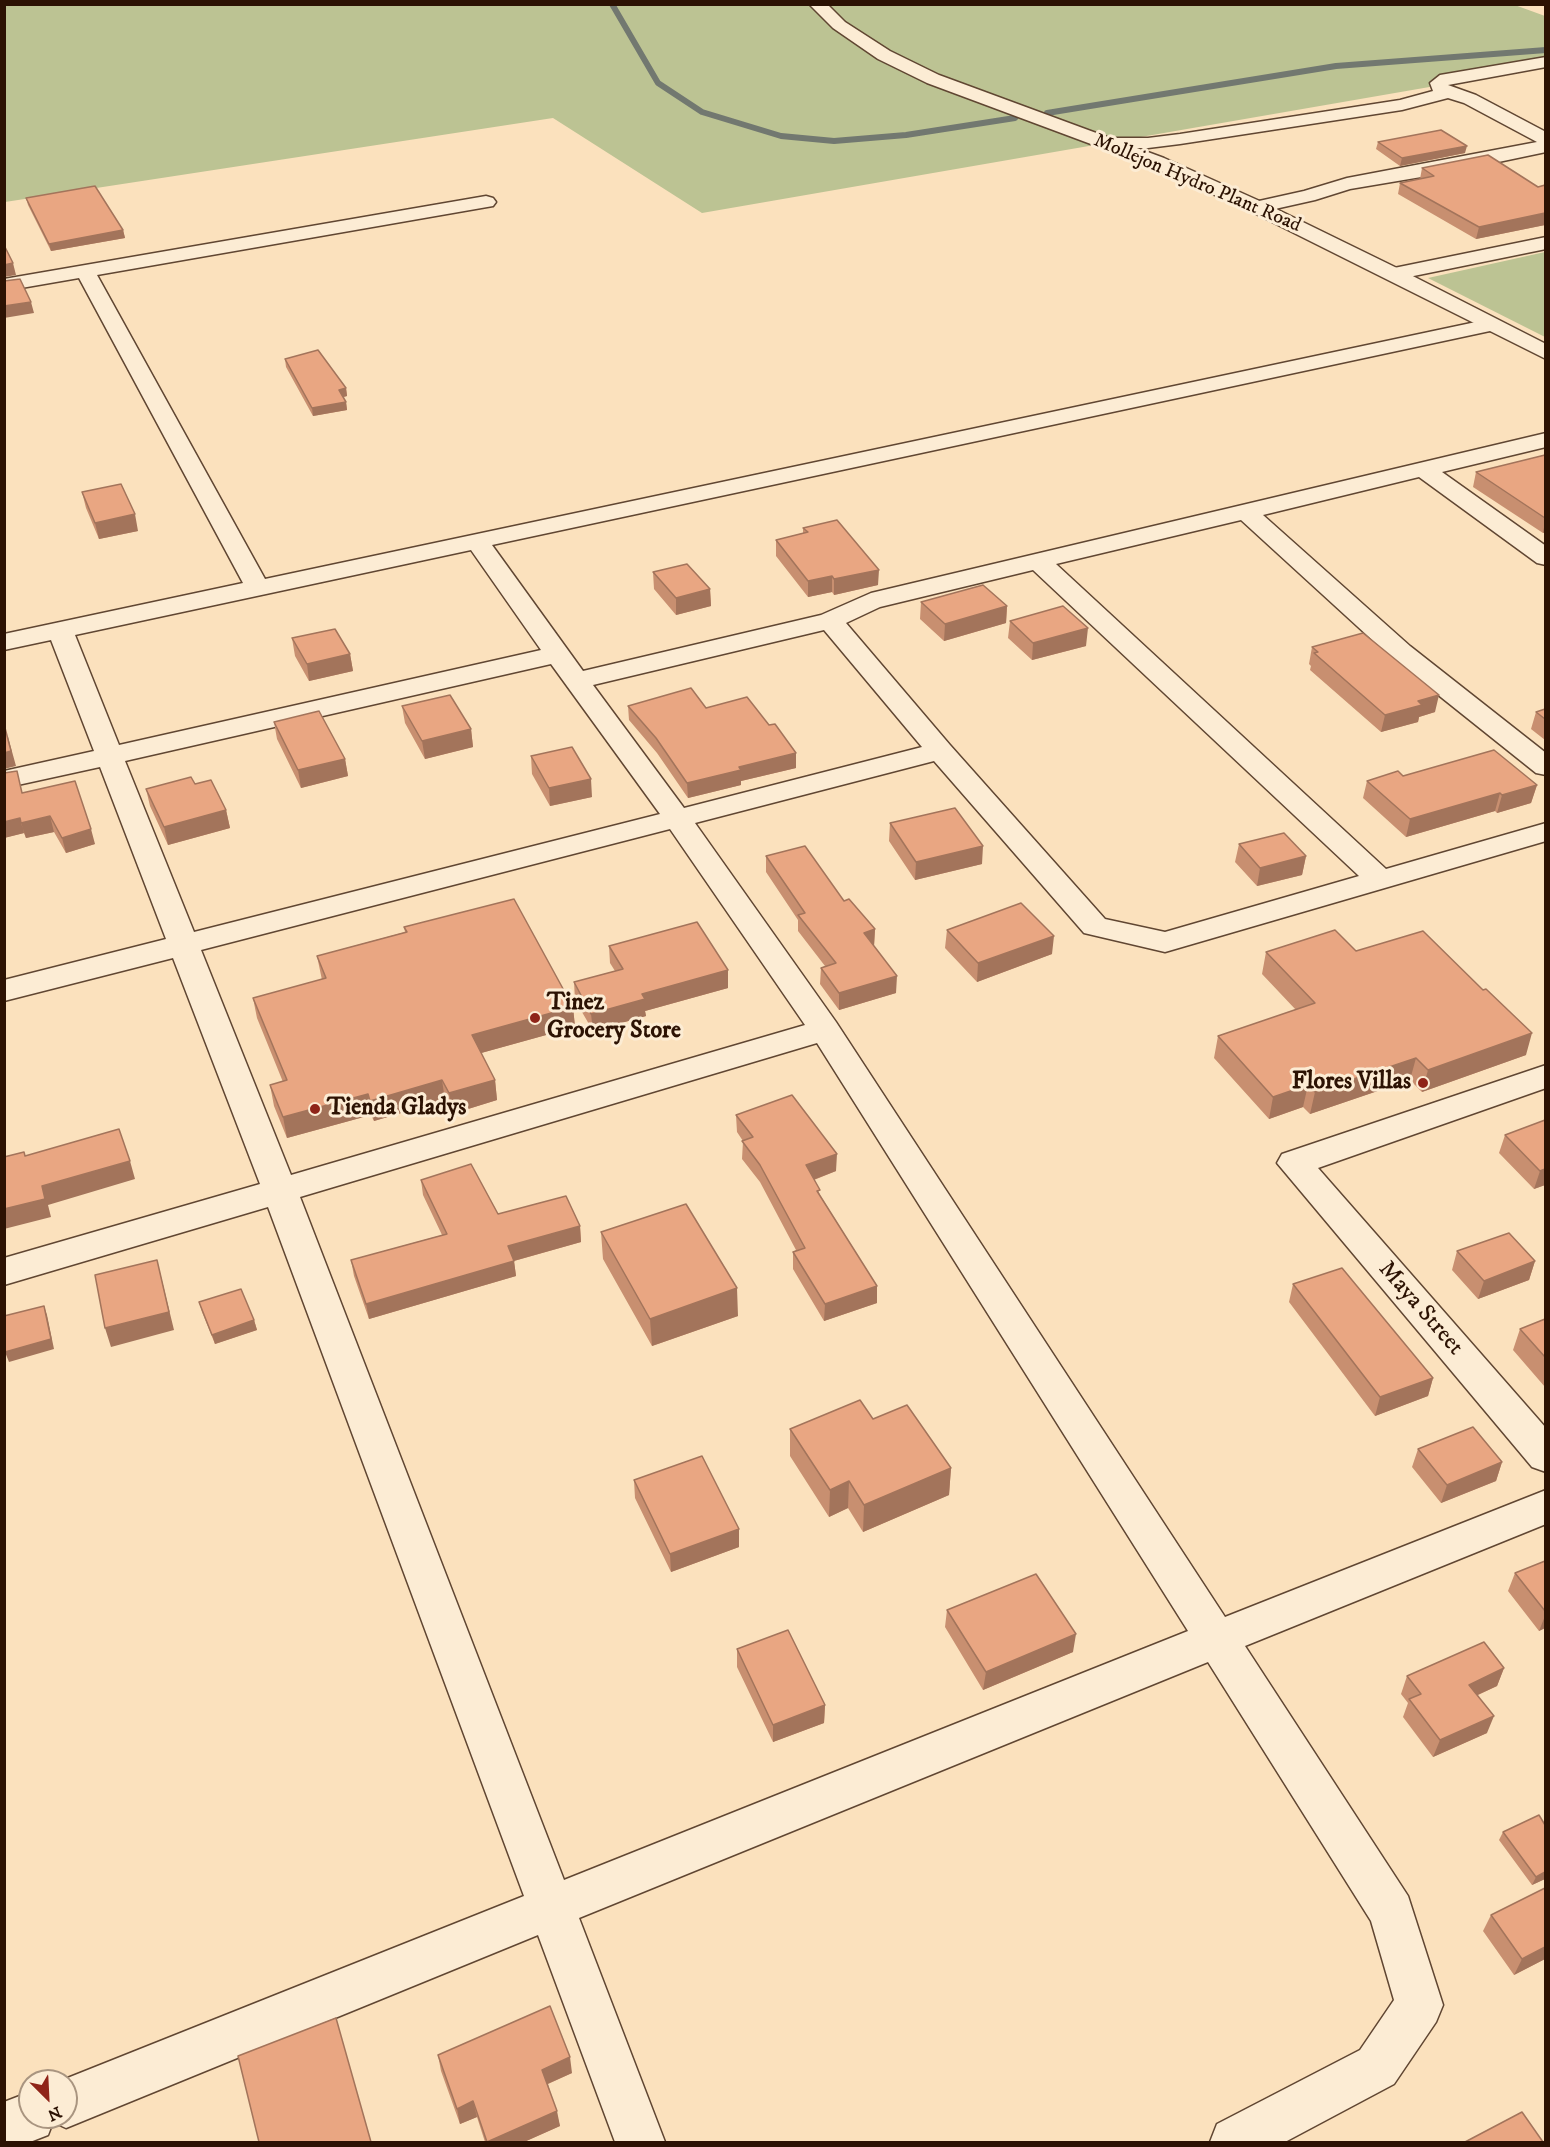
<!DOCTYPE html>
<style>
body{margin:0}
#map{position:relative;width:1550px;height:2147px;overflow:hidden;background:#fbe1bd;font-family:"IM FELL DW Pica",serif}
canvas{display:block}
.frame{position:absolute;inset:0;border:6px solid #2c1203;pointer-events:none}
.north{position:absolute;left:18px;top:2069px;width:60px;height:60px;box-sizing:border-box;background:#fcecd4;border:2px solid #a99580;border-radius:50%;rotate:156deg;font-size:16px;font-weight:700;line-height:24px;text-align:center;color:#2c1203}
.north::after{content:'';display:block;margin:auto;width:21px;height:27px;background:#8f2418;clip-path:polygon(50% 0,100% 100%,50% 72%,0 100%)}
</style>
<div id="map">
<canvas width="1550" height="2147"></canvas>
<div class="frame"></div>
<div class="north">N</div>
</div>
<script>
const ctx = document.querySelector('canvas').getContext('2d');
ctx.lineJoin = 'round';
function fill(path, color) {
  ctx.fillStyle = color;
  ctx.fill(path, 'evenodd');
}
function shape(rows) {
  const path = new Path2D();
  for (const r of rows) {
    path.moveTo(r[0], r[1]);
    for (let i = 2; i < r.length; i += 2) path.lineTo(r[i], r[i + 1]);
  }
  return path;
}
function stroke(path, color, width, dash) {
  ctx.strokeStyle = color;
  ctx.lineWidth = width;
  ctx.lineCap = dash ? 'butt' : 'round';
  ctx.setLineDash(dash || []);
  ctx.stroke(path);
}
function drawText(font, color, halo, rows, align = 'center') {
  ctx.font = font + ' "IM FELL DW Pica",serif';
  ctx.lineWidth = 6;
  ctx.setLineDash([]);
  ctx.textBaseline = 'middle';
  ctx.strokeStyle = halo;
  ctx.fillStyle = color;
  for (const [text, x, y, turn = 0] of rows) {
    ctx.save();
    ctx.translate(x, y);
    ctx.rotate((+turn || 0) * Math.PI / 180);
    ctx.textAlign = isNaN(turn) ? turn : align;
    if (halo) ctx.strokeText(text, 0, 0);
    ctx.fillText(text, 0, 0);
    ctx.restore();
  }
}
const green = shape([
 [1512,4,1545,16,1545,67,702,213,553,118,5,202,5,5],
 [1545,252,1545,337,1428,278]
]);
const stream = shape([
 [612,4,658,83,702,112,781,136,834,141,906,135,1015,118],
 [1047,113,1336,66,1546,50]
]);
const minor = shape([
 [1546,57,1546,67,1448,85,1476,95,1546,132,1546,152,1451,172,1350,189,1315,200,1257,213,1250,211,1247,207,1250,203,1304,191,1347,178,1537,142,1464,103,1448,98,1402,110,1180,144,1148,148,1105,148,1099,147,1096,143,1099,139,1105,138,1148,138,1180,134,1400,100,1433,91,1430,83,1440,75,1546,57],
 [486,196,493,198,496,202,493,206,97,275,265,579,1490,319,1497,321,1501,325,1497,329,1490,331,492,545,583,671,821,615,871,593,1546,433,1546,447,1442,472,1546,546,1546,565,1537,563,1419,477,1263,515,1410,646,1546,753,1546,775,1536,773,1392,658,1241,520,1056,564,1386,869,1546,823,1546,841,1165,952,1084,933,934,761,695,823,836,1022,1225,1617,1546,1490,1546,1524,1245,1646,1408,1896,1443,2005,1436,2022,1394,2084,1285,2142,1210,2142,1217,2124,1360,2050,1394,2000,1371,1921,1208,1662,579,1918,665,2142,615,2142,538,1935,66,2128,53,2122,48,2135,30,2142,4,2142,4,2102,30,2092,30,2117,66,2117,66,2081,60,2081,524,1896,268,1207,4,1285,4,1258,260,1184,173,958,4,1001,4,980,166,939,100,767,4,788,4,771,94,751,51,640,4,650,4,634,243,583,79,278,4,291,4,279,486,196],
 [471,550,541,650,119,745,75,635,471,550],
 [1033,570,1359,876,1165,932,1105,919,950,745,846,623,880,607,1033,570],
 [824,630,922,747,684,808,593,685,824,630],
 [551,664,660,814,194,932,125,761,551,664],
 [670,829,805,1025,291,1175,201,950,670,829],
 [817,1043,1188,1631,564,1880,300,1197,817,1043],
 [1546,237,1546,249,1394,280,1387,278,1384,274,1387,270,1394,268,1546,237],
 [1546,1065,1546,1088,1318,1168,1546,1428,1546,1472,1532,1467,1277,1163,1282,1154,1546,1065]
]);
const tertiary = shape([
 [809,4,827,4,845,22,890,51,939,75,1164,158,1264,203,1401,270,1546,344,1546,359,1250,211,1150,166,927,83,878,59,833,28,809,4]
]);
const wall = shape([
 [1378,142,1465,153,1400,166,1376,149],
 [1422,168,1538,187,1545,185,1545,225,1476,239,1398,194,1400,183,1420,179],
 [26,198,123,230,125,238,51,251,28,205],
 [285,359,346,388,347,396,343,397,346,402,347,410,313,416,286,367],
 [1545,455,1545,532,1543,533,1473,487,1476,472],
 [82,492,138,531,99,539,86,508],
 [803,528,878,585,834,595,832,592,808,597,776,556,776,540,803,533],
 [653,572,710,589,711,606,676,615,654,589],
 [921,602,1007,606,1006,623,944,641,920,619],
 [1010,621,1086,646,1032,660,1008,638],
 [292,638,350,654,353,671,309,681,295,656],
 [1312,647,1435,712,1419,717,1418,722,1381,732,1310,670,1311,666,1309,664],
 [402,706,471,729,473,747,425,759,405,723],
 [628,706,706,708,796,768,741,781,741,785,688,798,657,753,629,720],
 [1545,709,1545,740,1531,729,1536,712],
 [274,722,345,759,348,776,301,788,277,739],
 [531,756,592,797,550,806,532,774],
 [1403,776,1537,785,1531,803,1497,813,1495,811,1406,837,1363,798,1367,781],
 [195,784,226,810,230,828,168,845,150,806,146,789],
 [22,793,95,844,66,853,54,832,26,838,24,833,4,838],
 [890,823,982,864,915,880,889,841],
 [1239,844,1306,856,1302,875,1257,886,1235,862],
 [766,856,844,901,875,929,874,946,896,993,839,1010,820,984,821,968,825,966,798,931,798,920,766,872],
 [404,927,573,1007,575,1027,481,1053,495,1080,497,1100,452,1114,445,1100,374,1121,371,1115,287,1138,274,1106,270,1085,283,1082,257,1018,253,998,322,980,317,956,405,932],
 [947,930,1052,954,977,982,945,948],
 [609,946,728,970,728,988,645,1011,646,1016,593,1031,575,1000,574,982,615,971,610,963],
 [1356,951,1526,1055,1422,1092,1410,1080,1310,1114,1303,1107,1269,1119,1214,1058,1218,1036,1296,1010,1262,974,1266,952],
 [736,1115,836,1171,814,1180,820,1195,877,1286,877,1303,824,1321,793,1269,793,1252,796,1250,760,1182,742,1159,743,1141,737,1132],
 [1545,1120,1545,1185,1534,1189,1499,1153,1505,1135],
 [421,1180,498,1214,580,1226,581,1242,514,1261,516,1276,369,1319,354,1276,351,1260,442,1235,423,1195],
 [601,1232,738,1316,652,1346,603,1259],
 [1457,1251,1535,1261,1529,1280,1478,1299,1452,1270],
 [1293,1284,1433,1378,1428,1396,1375,1416,1289,1302],
 [199,1302,254,1320,257,1330,215,1344,202,1312],
 [1545,1319,1545,1387,1513,1350,1520,1329],
 [873,1419,951,1468,949,1495,863,1532,848,1508,829,1517,790,1456,790,1429],
 [1418,1449,1502,1462,1496,1481,1441,1503,1412,1467],
 [634,1480,739,1529,739,1547,671,1572,635,1498],
 [1545,1561,1545,1628,1539,1631,1508,1591,1515,1573],
 [947,1610,1073,1652,983,1690,945,1627],
 [737,1649,825,1705,824,1723,773,1742,737,1667],
 [1504,1668,1497,1686,1478,1695,1487,1733,1433,1757,1403,1717,1408,1703,1401,1694,1407,1676],
 [1545,1825,1545,1879,1532,1885,1499,1840,1503,1832],
 [1491,1915,1545,1959,1514,1975,1483,1931],
 [438,2055,572,2073,548,2084,560,2126,524,2142,485,2142,477,2117,460,2124,441,2071]
]);
const shadedWall = shape([
 [1467,146,1465,153,1400,166,1402,158],
 [1545,213,1545,225,1476,239,1479,227],
 [123,230,125,238,51,251,49,244],
 [13,263,16,275,4,277,4,265],
 [31,302,34,313,4,318,4,306],
 [346,388,347,396,340,398,339,390],
 [346,402,347,410,313,416,312,408],
 [135,514,138,531,99,539,95,523],
 [1545,522,1545,532,1543,533],
 [879,570,878,585,834,595,834,579],
 [832,576,832,592,808,597,808,581],
 [710,589,711,606,676,615,676,598],
 [1007,606,1006,623,944,641,945,624],
 [1088,628,1086,646,1032,660,1033,643],
 [350,654,353,671,309,681,307,664],
 [1439,695,1435,712,1419,717,1418,722,1381,732,1385,715,1418,701],
 [471,729,473,747,425,759,422,741],
 [8,737,16,766,4,769,4,753],
 [796,753,796,768,741,781,741,785,688,798,687,783,739,767],
 [345,759,348,776,301,788,298,770],
 [591,779,592,797,550,806,549,788],
 [1537,785,1531,803,1497,813,1502,795],
 [1500,793,1495,811,1406,837,1410,819],
 [226,810,230,828,168,845,164,827],
 [50,816,54,832,26,838,21,823],
 [20,818,24,833,4,838,4,822],
 [91,829,95,844,66,853,62,838],
 [983,846,982,864,915,880,916,862],
 [1306,856,1302,875,1257,886,1260,868],
 [875,929,874,946,864,933],
 [1054,936,1052,954,977,982,978,963],
 [728,970,728,988,645,1011,646,1016,593,1031,591,1014,642,994],
 [897,976,896,993,839,1010,839,993],
 [573,1007,575,1027,474,1055,472,1035],
 [1532,1033,1526,1055,1422,1092,1428,1070],
 [1416,1058,1410,1080,1310,1114,1315,1092],
 [442,1080,445,1100,374,1121,370,1101],
 [495,1080,497,1100,452,1114,449,1093],
 [1308,1085,1303,1107,1269,1119,1273,1097],
 [368,1094,371,1115,287,1138,283,1117],
 [837,1154,836,1171,805,1183,806,1165],
 [130,1161,135,1179,48,1205,51,1217,4,1229,4,1209,42,1186],
 [1545,1169,1545,1185,1534,1189,1540,1171],
 [580,1226,581,1242,510,1262,508,1246],
 [157,1260,174,1330,111,1347,105,1328],
 [514,1261,516,1276,369,1319,366,1304],
 [1535,1261,1529,1280,1478,1299,1484,1281],
 [877,1286,877,1303,824,1321,825,1304],
 [737,1288,738,1316,652,1346,650,1319],
 [44,1306,47,1315,54,1349,9,1362,5,1352],
 [254,1320,257,1330,215,1344,212,1335],
 [1433,1378,1428,1396,1375,1416,1380,1397],
 [1502,1462,1496,1481,1441,1503,1447,1485],
 [951,1468,949,1495,863,1532,864,1505],
 [849,1481,848,1508,829,1517,830,1490],
 [739,1529,739,1547,671,1572,670,1554],
 [1545,1616,1545,1628,1539,1631],
 [1076,1634,1073,1652,983,1690,986,1672],
 [1504,1668,1497,1686,1462,1702,1469,1685],
 [825,1705,824,1723,773,1742,773,1725],
 [1494,1716,1487,1733,1433,1757,1440,1740],
 [1545,1872,1545,1879,1532,1885,1536,1877],
 [1545,1947,1545,1959,1514,1975,1522,1959],
 [570,2057,572,2073,545,2085,542,2070],
 [473,2101,477,2117,460,2124,457,2109],
 [557,2111,560,2126,524,2142,487,2142]
]);
const building = shape([
 [1441,130,1467,146,1402,158,1378,142,1441,130],
 [1488,155,1538,187,1545,185,1545,213,1479,227,1400,183,1434,176,1422,168,1488,155],
 [95,186,123,230,49,244,26,198,95,186],
 [4,245,13,263,4,265,4,245],
 [20,279,31,302,4,306,4,281,20,279],
 [318,350,346,388,339,390,346,402,312,408,285,359,318,350],
 [1545,455,1545,518,1476,472,1545,455],
 [121,484,135,514,95,523,82,492,121,484],
 [837,520,879,570,834,579,832,576,808,581,776,540,808,532,803,528,837,520],
 [687,564,710,589,676,598,653,572,687,564],
 [983,585,1007,606,945,624,921,602,983,585],
 [1063,606,1088,628,1033,643,1010,621,1063,606],
 [335,629,350,654,307,664,292,638,335,629],
 [1363,633,1439,695,1418,701,1422,705,1385,715,1314,653,1318,652,1312,647,1363,633],
 [691,688,706,708,747,697,769,725,775,724,796,753,739,767,741,770,687,783,656,738,628,706,691,688],
 [450,695,471,729,422,741,402,706,450,695],
 [1545,709,1545,719,1536,712,1545,709],
 [319,711,345,759,298,770,274,722,319,711],
 [4,724,11,751,4,753,4,724],
 [572,747,591,779,549,788,531,756,572,747],
 [1494,750,1537,785,1502,795,1500,793,1410,819,1367,781,1398,771,1403,776,1494,750],
 [17,771,22,793,75,781,91,829,62,838,50,816,21,823,20,818,4,822,4,773,17,771],
 [191,777,195,784,211,780,226,810,164,827,146,789,191,777],
 [955,808,983,846,916,862,890,823,955,808],
 [1284,833,1306,856,1260,868,1239,844,1284,833],
 [805,846,844,901,849,899,875,929,864,933,897,976,839,993,821,968,836,963,798,915,805,913,766,856,805,846],
 [514,899,573,1007,472,1035,495,1080,449,1093,442,1080,370,1101,368,1094,283,1117,270,1085,287,1080,253,998,326,978,317,956,407,932,404,927,514,899],
 [1021,903,1054,936,978,963,947,930,1021,903],
 [697,922,728,970,642,994,645,999,591,1014,574,982,623,969,609,946,697,922],
 [1335,930,1356,951,1423,931,1483,990,1486,989,1532,1033,1428,1070,1416,1058,1315,1092,1308,1085,1273,1097,1218,1036,1315,1003,1266,952,1335,930],
 [792,1095,837,1154,806,1165,820,1190,817,1191,877,1286,825,1304,793,1252,805,1248,760,1165,742,1141,753,1137,736,1115,792,1095],
 [1545,1120,1545,1169,1540,1171,1505,1135,1545,1120],
 [119,1129,130,1161,42,1186,45,1199,4,1209,4,1157,24,1152,25,1156,119,1129],
 [471,1164,498,1214,566,1196,580,1226,508,1246,514,1261,366,1304,351,1260,447,1234,421,1180,471,1164],
 [686,1204,737,1288,650,1319,601,1232,686,1204],
 [1509,1233,1535,1261,1484,1281,1457,1251,1509,1233],
 [157,1260,169,1312,105,1328,95,1275,157,1260],
 [1342,1268,1433,1378,1380,1397,1293,1284,1342,1268],
 [241,1289,254,1320,212,1335,199,1302,241,1289],
 [44,1306,51,1339,5,1352,4,1316,44,1306],
 [1545,1319,1545,1357,1520,1329,1545,1319],
 [860,1400,873,1419,907,1405,951,1468,864,1505,849,1481,830,1490,790,1429,860,1400],
 [1473,1427,1502,1462,1447,1485,1418,1449,1473,1427],
 [702,1456,739,1529,670,1554,634,1480,702,1456],
 [1545,1561,1545,1611,1515,1573,1545,1561],
 [1036,1574,1076,1634,986,1672,947,1610,1036,1574],
 [788,1630,825,1705,773,1725,737,1649,788,1630],
 [1484,1642,1504,1668,1469,1685,1494,1716,1440,1740,1409,1699,1421,1694,1407,1676,1484,1642],
 [1539,1815,1545,1825,1545,1872,1536,1877,1503,1832,1539,1815],
 [1545,1888,1545,1947,1522,1959,1491,1915,1545,1888],
 [550,2006,570,2057,542,2070,557,2111,487,2142,473,2101,457,2109,438,2055,550,2006],
 [336,2018,371,2142,259,2142,238,2056,336,2018],
 [1522,2112,1543,2142,1465,2142,1522,2112]
]);
const markers = [
 [535,1018,6,"#8f2418"],
 [1423,1083,6,"#8f2418"],
 [315,1109,6,"#8f2418"]
];
const farStreetnames = [
 ["Mollejon Hydro Plant Road",1197,184,23]
];
const poiNames = [
 ["Tinez",547,1004],
 ["Grocery Store",547,1032],
 ["Flores Villas",1411,1083,"right"],
 ["Tienda Gladys",327,1109]
];
const streetNames = [
 ["Maya Street",1420,1309,49]
];
fill(green, '#bcc393');
stroke(stream, '#727870', 6);
stroke(minor, '#604632', 3);
stroke(tertiary, '#604632', 3);
fill(minor, '#fcecd4');
fill(tertiary, '#fcecd4');
fill(wall, '#c88f70');
fill(shadedWall, '#a3745b');
fill(building, '#e9a682');
stroke(building, '#a3745b', 1.5);
for (const [x, y, r, color] of markers) {
  const dot = new Path2D();
  dot.arc(x, y, r, 0, 2 * Math.PI);
  ctx.fillStyle = color;
  ctx.fill(dot);
  stroke(dot, '#fcecd4', 2);
}
drawText('20px', '#2c1203', '#fcecd4', farStreetnames);
drawText('bold 24px', '#2c1203', '#fcecd4', poiNames, 'left');
drawText('24px', '#2c1203', '#fcecd4', streetNames);
</script>
